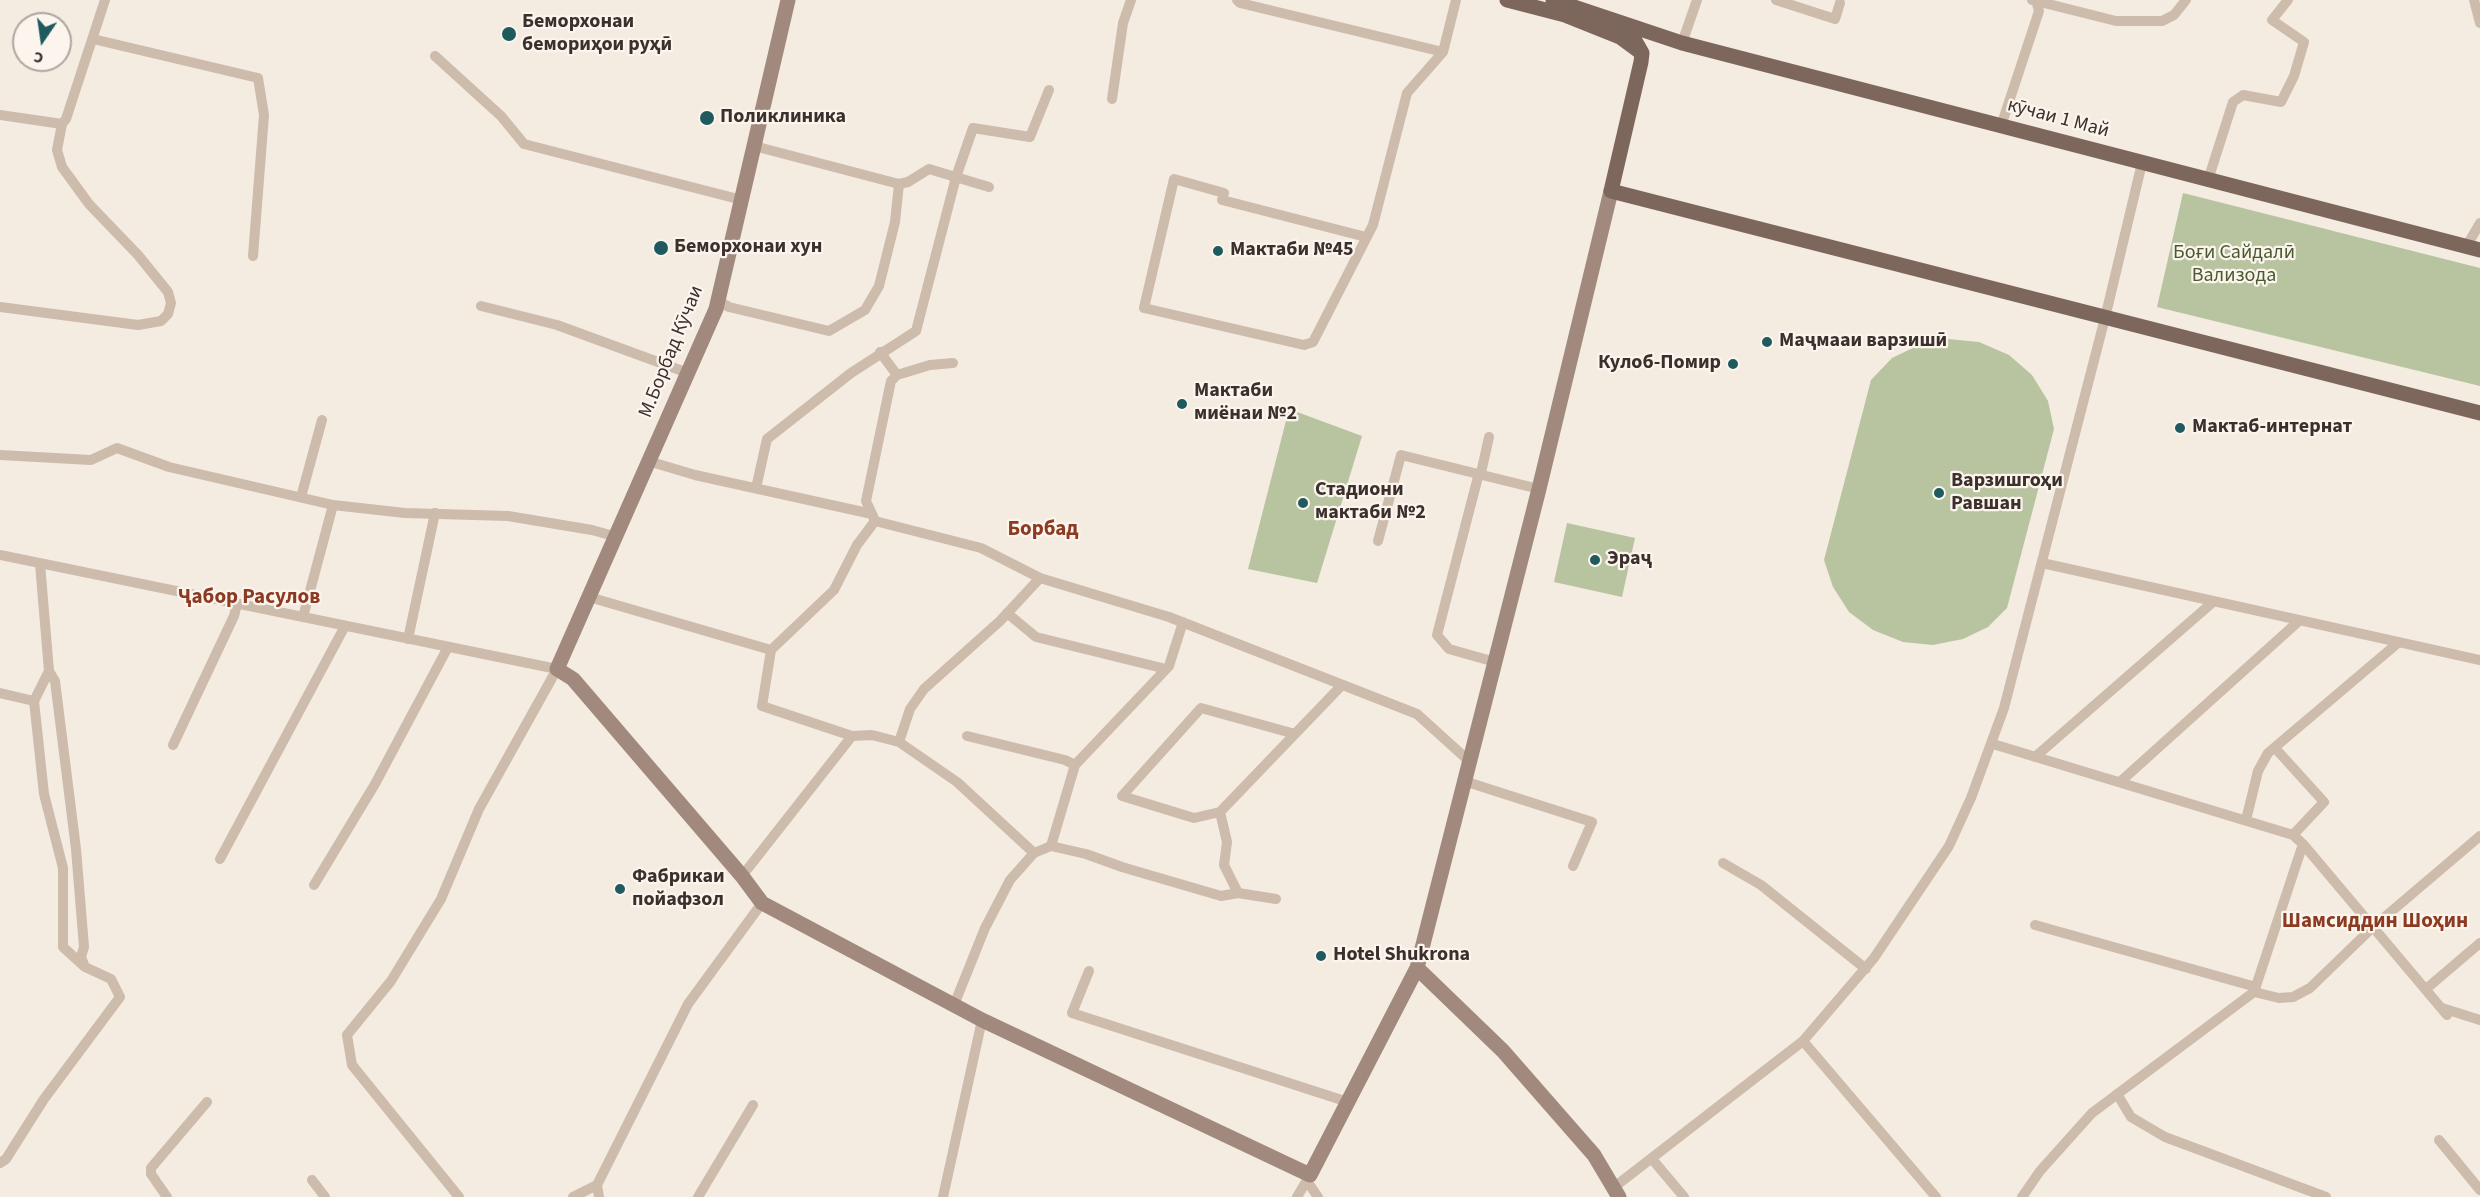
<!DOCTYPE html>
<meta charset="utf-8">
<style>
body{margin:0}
#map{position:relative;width:2480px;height:1197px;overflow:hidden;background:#f4ebe1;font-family:"Source Sans 3",sans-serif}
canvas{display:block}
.north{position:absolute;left:12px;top:12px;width:60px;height:60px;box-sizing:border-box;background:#fbf5ee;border:2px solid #aea6a0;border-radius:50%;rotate:193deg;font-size:16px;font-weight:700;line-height:24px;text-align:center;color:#3b302b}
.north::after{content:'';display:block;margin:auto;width:21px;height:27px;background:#1f5a5e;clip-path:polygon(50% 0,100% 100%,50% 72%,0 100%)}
</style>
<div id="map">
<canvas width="2480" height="1197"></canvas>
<div class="north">С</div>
</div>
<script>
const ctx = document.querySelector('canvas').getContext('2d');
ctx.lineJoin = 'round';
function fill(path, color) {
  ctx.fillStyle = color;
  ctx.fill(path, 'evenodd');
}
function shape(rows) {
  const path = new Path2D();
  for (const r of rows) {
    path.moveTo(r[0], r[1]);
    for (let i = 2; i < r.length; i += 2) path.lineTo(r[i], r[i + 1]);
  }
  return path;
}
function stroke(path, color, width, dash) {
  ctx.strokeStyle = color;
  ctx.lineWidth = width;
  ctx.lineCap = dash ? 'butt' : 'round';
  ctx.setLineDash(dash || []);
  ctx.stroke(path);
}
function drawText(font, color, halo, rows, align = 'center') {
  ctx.font = font + ' "Source Sans 3",sans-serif';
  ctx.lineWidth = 4.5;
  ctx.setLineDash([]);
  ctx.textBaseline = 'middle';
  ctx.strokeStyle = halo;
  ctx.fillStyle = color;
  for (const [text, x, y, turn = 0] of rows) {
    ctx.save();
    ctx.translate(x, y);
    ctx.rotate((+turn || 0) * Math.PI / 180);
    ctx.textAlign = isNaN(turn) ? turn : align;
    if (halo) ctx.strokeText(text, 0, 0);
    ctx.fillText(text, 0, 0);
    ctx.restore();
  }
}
const green = shape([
 [2183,193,2480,268,2480,386,2157,307],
 [1948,339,1979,342,2009,355,2032,375,2048,401,2054,429,2007,608,1988,627,1963,639,1933,645,1903,642,1873,630,1849,612,1833,587,1824,560,1871,380,1892,358,1919,345],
 [1289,409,1362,436,1317,583,1248,569],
 [1567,523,1635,538,1622,597,1554,582]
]);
const street = shape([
 [1237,0,1240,3,1443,52],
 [1776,0,1835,19,1840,3],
 [2032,0,2116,21,2162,21,2174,15,2186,0],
 [2474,0,2480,23],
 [93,39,258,78,264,115,253,256],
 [1682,43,1697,0],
 [435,56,501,116,524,144,742,200],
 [1112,99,1123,23,1131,0],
 [0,115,62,124],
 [2001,126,2039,11,2036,0],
 [2208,180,2233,102,2243,95,2281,102,2294,76,2304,42,2272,20,2288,0],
 [899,184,908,182,929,169,989,187],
 [1366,237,1222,200,1224,193,1174,179,1144,308,1304,345,1313,342,1373,225,1407,93,1443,52,1456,0],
 [2466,247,2480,223],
 [718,301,729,307,829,331,865,310,879,286,895,222,899,184,754,146],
 [481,306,557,325,688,373],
 [0,307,138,325,161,321,168,314,171,303,168,292,138,255,89,204,62,167,57,150,62,124,66,119,105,0],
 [880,352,897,375],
 [0,455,91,460,117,448,169,467,333,505,405,513,508,516,592,530,617,537],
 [648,461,695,475,872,514,875,521,981,548,1040,578,1169,617,1417,714,1469,761],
 [1479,473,1437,635,1449,649,1495,662],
 [1481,473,1489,437],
 [756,488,767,439,851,373,916,331,956,177,973,128,1030,137,1049,90],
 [301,497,322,420],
 [872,514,866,501,891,381,897,375,930,365,953,363],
 [1378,541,1401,455,1539,489],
 [0,555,557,669,479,809,441,899,391,981,347,1035,352,1065,459,1197],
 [2042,563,2480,660],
 [40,564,49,671,55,681,76,849,84,947,81,957,85,967],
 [589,597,771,650,762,706,852,736,872,735,899,742,957,782,1034,853,1010,880,985,928,954,1005],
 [1007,613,1036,637,1166,669],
 [303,617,333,505],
 [408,639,435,513],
 [771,650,834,590,857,545,875,521],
 [0,693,34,701],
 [967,736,1065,760,1075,765],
 [899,742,910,709,924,689,1000,621,1040,578],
 [1993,744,2293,835,2303,844,2447,1015],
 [173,745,234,616,237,604],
 [2275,748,2324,802,2293,835],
 [2035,757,2213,602],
 [1464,781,1592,822,1573,866],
 [2120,782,2300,620],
 [1220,812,1194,818,1122,796,1201,708,1295,734],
 [2246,820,2258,771,2268,753,2399,642],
 [1051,846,1075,765,1169,666,1183,622],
 [1034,853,1051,846,1086,854,1122,867,1221,896,1238,893,1276,899],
 [220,859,345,626],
 [1723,863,1761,885,1866,969],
 [742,876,852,736],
 [314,885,375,784,448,647],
 [1238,893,1224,865,1227,842,1220,812,1342,685],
 [2035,925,2256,987],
 [1089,971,1072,1013,1348,1102],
 [2426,989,2480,943],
 [2254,992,2279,998,2293,997,2310,988,2373,927,2480,836],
 [2442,1008,2480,1020],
 [1803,1041,1936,1197],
 [2117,1094,2131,1117,2165,1137,2326,1197],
 [2439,1140,2480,1190],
 [1652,1159,1684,1197],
 [0,1163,6,1159,44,1099,120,997,111,979,85,967,63,947,63,868,44,794,34,701,49,671],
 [312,1180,325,1197],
 [1307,1181,1318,1197],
 [597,1185,599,1197],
 [1613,1188,1803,1041,1874,958,1949,846,1971,798,2004,708,2105,318,2142,163],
 [167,1197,151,1174,151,1168,207,1102],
 [573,1197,597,1185,688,1004,762,903],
 [698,1197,753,1105],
 [943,1197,982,1020],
 [1297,1197,1310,1175],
 [2022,1197,2040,1171,2092,1113,2254,992,2303,844]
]);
const secondary = shape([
 [788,0,716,309,557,669,573,679,742,876,762,903,982,1020,1310,1175,1417,968],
 [1611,191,1539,489,1417,968,1503,1051,1594,1155,1619,1197]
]);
const primary = shape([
 [1507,0,1565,15,1620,37,1639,51],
 [1553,0,1682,43,2480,250],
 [1626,25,1642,53,1641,62,1611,191,2480,413]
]);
const markers = [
 [509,34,8,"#1f5a5e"],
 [707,118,8,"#1f5a5e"],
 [661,248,8,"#1f5a5e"],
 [1218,251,6,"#1f5a5e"],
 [1767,342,6,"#1f5a5e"],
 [1733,364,6,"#1f5a5e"],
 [1182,404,6,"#1f5a5e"],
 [2180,428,6,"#1f5a5e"],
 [1939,493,6,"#1f5a5e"],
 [1303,503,6,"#1f5a5e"],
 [1595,560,6,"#1f5a5e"],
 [620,889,6,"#1f5a5e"],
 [1321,956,6,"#1f5a5e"]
];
const poiNames = [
 ["Беморхонаи",522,23],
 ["бемориҳои руҳӣ",522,46],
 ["Поликлиника",720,118],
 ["Беморхонаи хун",674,248],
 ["Мактаби №45",1230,251],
 ["Маҷмааи варзишӣ",1779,342],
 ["Кулоб-Помир",1721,364,"right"],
 ["Мактаби",1194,392],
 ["миёнаи №2",1194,415],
 ["Мактаб-интернат",2192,428],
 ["Варзишгоҳи",1951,482],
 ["Равшан",1951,505],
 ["Стадиони",1315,491],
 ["мактаби №2",1315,514],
 ["Эраҷ",1607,560],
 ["Фабрикаи",632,878],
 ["пойафзол",632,901],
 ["Hotel Shukrona",1333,956]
];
const streetNames = [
 ["кӯчаи 1 Май",2058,119,15],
 ["М.Борбад Кӯчаи",672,352,-68]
];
const parkNames = [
 ["Боғи Сайдалӣ",2234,254],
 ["Вализода",2234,277]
];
const neighbourhoodNames = [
 ["Борбад",1043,530],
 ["Ҷабор Расулов",249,598],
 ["Шамсиддин Шоҳин",2375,922]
];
fill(green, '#b8c4a0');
stroke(street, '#cdbbac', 10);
stroke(secondary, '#a18a7d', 15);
stroke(primary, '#7d675c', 15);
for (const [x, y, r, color] of markers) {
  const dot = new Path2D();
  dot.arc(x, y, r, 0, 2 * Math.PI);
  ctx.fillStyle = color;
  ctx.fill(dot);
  stroke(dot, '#fbf5ee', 2);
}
drawText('bold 20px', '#3b302b', '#fbf5ee', poiNames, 'left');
drawText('20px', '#3b302b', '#fbf5ee', streetNames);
drawText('20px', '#4a5a2e', '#fbf5ee', parkNames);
drawText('bold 21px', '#8c3b22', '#fbf5ee', neighbourhoodNames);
</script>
